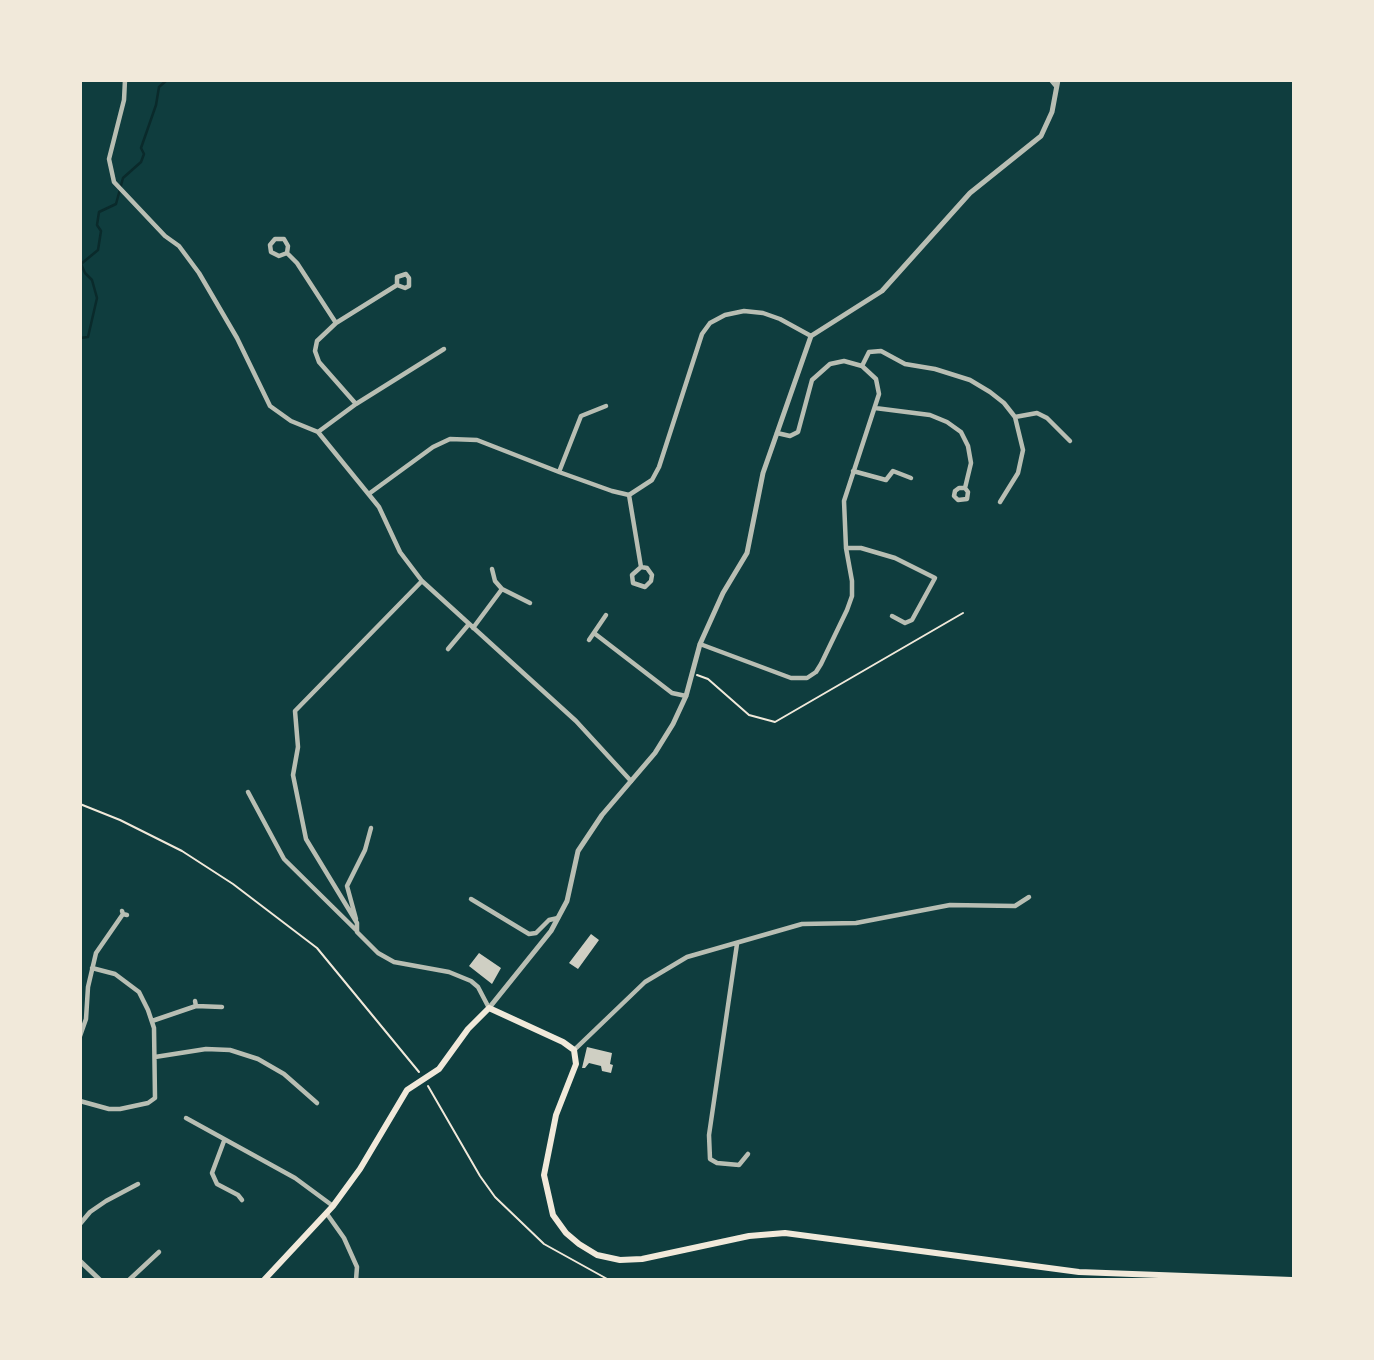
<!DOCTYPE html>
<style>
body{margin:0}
#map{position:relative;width:1374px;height:1360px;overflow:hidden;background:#0f3d3e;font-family:Roboto,sans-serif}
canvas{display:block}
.frame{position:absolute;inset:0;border:82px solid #f1e9da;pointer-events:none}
</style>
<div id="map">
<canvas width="1374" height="1360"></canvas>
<div class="frame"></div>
</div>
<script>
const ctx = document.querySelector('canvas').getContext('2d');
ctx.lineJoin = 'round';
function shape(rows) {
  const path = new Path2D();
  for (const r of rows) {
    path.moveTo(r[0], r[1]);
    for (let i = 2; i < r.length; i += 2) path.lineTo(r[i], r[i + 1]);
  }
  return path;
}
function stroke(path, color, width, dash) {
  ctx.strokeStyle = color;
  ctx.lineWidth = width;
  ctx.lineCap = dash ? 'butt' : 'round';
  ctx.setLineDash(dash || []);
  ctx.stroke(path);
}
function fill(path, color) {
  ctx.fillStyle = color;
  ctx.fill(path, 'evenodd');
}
const stream = shape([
 [80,338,88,337,97,298,92,280,85,273,81,264,98,250,101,231,97,225,99,212,116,204,123,178,141,162,144,154,141,148,156,105,159,87,167,80]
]);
const building = shape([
 [591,934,599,940,578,969,569,963],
 [479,953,501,968,492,984,469,966],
 [587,1047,612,1053,610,1064,613,1065,611,1073,602,1071,601,1066,589,1063,585,1068,582,1068]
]);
const path = shape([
 [697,675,708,679,749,715,775,722,963,613],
 [80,804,120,820,182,851,233,884,317,948,419,1072],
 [428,1086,480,1176,495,1197,544,1244,609,1280]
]);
const minor = shape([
 [125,80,124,100,109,159,114,182,165,236,179,246,199,273,237,338,270,406,291,421,318,432,379,507,400,552,422,581,576,721,631,781],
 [1051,80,1056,86],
 [287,253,279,256,271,252,270,245,275,239,284,239,288,246,287,253,297,263,336,323],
 [862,366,869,352,881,351,905,364,935,369,970,380,990,392,1004,403,1015,417,1023,450,1018,473,1000,502],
 [356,404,319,362,315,351,317,341,336,323,397,285,397,277,406,274,409,278,409,286,405,288,397,285],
 [875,408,930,415,947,422,961,432,968,446,971,463,965,488,959,488,955,491,954,496,958,500,967,499,968,492,965,488],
 [1015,417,1037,413,1047,418,1070,441],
 [318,432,356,404,444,349],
 [853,471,886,480,893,471,911,478],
 [559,472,581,416,606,406],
 [370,493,433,447,450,439,477,440,559,472,612,491,629,495,652,480,659,467,702,334,710,323,725,315,744,311,763,313,780,319,811,336],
 [629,495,641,567,647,568,652,575,651,581,645,587,633,583,632,575,641,567],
 [846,548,861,548,895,558,935,578,912,620,905,623,892,616],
 [492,569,495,581,502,589,530,603],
 [422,581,295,711,298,747,293,775,306,839,357,923,357,932,378,953,394,962,449,972,471,981,478,987,489,1008],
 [473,628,502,589],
 [594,633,672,693,686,696],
 [589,640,606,615],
 [700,644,791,678,807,678,816,672,821,664,847,610,852,596,852,581,846,548,844,501,879,394,876,379,862,366,844,361,830,364,812,380,798,432,790,436,777,433],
 [448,649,469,624],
 [248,792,284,859,356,930],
 [471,899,529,934,536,933,549,920,558,918],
 [122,911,123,914,127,915],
 [356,919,347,886,365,850,371,828],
 [737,944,709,1135,710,1159,717,1163,739,1165,748,1154],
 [195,1001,196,1006,222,1007],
 [152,1021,196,1006],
 [80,1036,86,1019,88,987,96,953,123,914],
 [574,1050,645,982,687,957,802,924,856,923,950,905,1015,906,1029,897],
 [155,1057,206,1049,230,1050,258,1059,284,1074,317,1103],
 [80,1101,109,1109,120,1109,148,1103,155,1098,154,1028,148,1010,139,992,115,974,92,968],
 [186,1118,295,1178,333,1206],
 [224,1141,212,1173,217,1184,238,1195,242,1200],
 [327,1214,344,1238,357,1267,356,1280],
 [80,1224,90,1212,106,1201,138,1184],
 [129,1280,159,1252]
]);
const tertiary = shape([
 [489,1008,551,931,567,901,578,851,602,815,655,753,673,724,686,696,700,644,723,593,747,553,763,473,811,336,882,291,970,193,1041,136,1052,112,1058,80],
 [80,1261,100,1280]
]);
const secondary = shape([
 [264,1280,333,1206,360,1169,407,1090,439,1069,468,1029,489,1008,563,1042,574,1050,576,1064,556,1115,544,1175,553,1215,566,1233,579,1244,597,1255,620,1260,642,1259,749,1236,785,1233,1079,1272,1292,1280]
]);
stroke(stream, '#0a2a2b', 2.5);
fill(building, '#cfcfc3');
stroke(path, '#f1e9da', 2);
stroke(minor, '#b8beb3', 4.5);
stroke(tertiary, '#b8beb3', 5);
stroke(secondary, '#f1e9da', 6);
</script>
